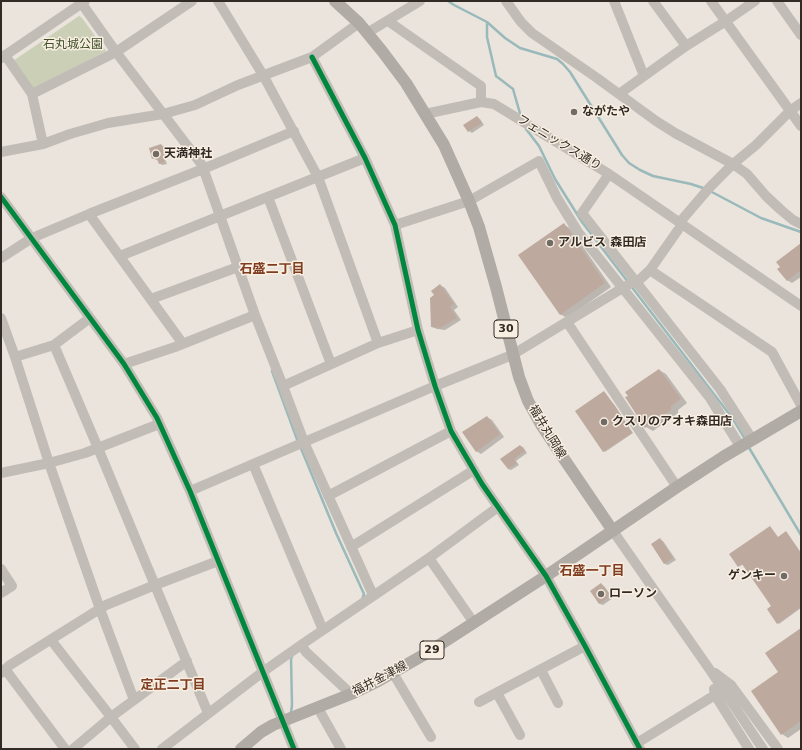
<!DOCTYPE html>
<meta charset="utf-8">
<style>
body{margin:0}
#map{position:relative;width:802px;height:750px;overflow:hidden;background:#eae4dc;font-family:"DejaVu Sans",sans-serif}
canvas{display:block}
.frame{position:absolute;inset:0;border:2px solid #322a25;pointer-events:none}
</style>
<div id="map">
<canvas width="802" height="750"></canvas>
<div class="frame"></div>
</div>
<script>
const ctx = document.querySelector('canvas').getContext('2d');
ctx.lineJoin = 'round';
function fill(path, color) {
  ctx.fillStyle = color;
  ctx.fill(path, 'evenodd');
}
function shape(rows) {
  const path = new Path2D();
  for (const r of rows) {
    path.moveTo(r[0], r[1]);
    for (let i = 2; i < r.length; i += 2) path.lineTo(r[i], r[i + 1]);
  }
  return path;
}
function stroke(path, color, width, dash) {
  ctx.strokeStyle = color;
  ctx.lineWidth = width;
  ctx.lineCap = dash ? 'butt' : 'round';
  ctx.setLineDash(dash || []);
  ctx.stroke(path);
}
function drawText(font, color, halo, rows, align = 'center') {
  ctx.font = font + ' "DejaVu Sans","Noto Sans JP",sans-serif';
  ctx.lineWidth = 3;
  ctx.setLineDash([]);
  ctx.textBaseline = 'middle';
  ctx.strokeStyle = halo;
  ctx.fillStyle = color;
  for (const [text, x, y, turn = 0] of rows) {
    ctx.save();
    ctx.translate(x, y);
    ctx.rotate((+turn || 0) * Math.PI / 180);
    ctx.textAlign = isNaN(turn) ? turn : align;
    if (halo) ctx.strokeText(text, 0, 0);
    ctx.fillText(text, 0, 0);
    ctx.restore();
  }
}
const green = shape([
 [79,16,82,18,106,51,33,90,13,61]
]);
const shadow = shape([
 [477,117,480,119,484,125,472,133,469,131],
 [161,145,164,146,168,156,164,157,167,164,162,165,159,163,158,159,156,160,153,158,150,149],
 [564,225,570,228,611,287,567,318,560,314],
 [801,244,801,277,792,283,787,280,781,267],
 [440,285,445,288,458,307,454,310,461,320,445,330,437,329,432,327],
 [659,370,666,374,687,403,678,410,678,413,653,431,646,427],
 [604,392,616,407,633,433,605,452,604,451],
 [487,417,492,420,504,437,481,454,476,451],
 [520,446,523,447,527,453,516,461,519,465,511,470,508,469],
 [770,527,778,538,786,532,787,533,801,553,801,608,779,624,778,623,773,606,744,564,740,566,739,566],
 [660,540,663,541,676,560,668,565,665,564,653,545],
 [601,584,604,586,613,598,603,605,600,604,591,591],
 [801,630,801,729,788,738,782,734,780,673]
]);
const stream = shape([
 [448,1,454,5,487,22,505,38,520,48,557,59,563,64,570,72,622,155,629,163,640,170,653,176,691,184,706,189],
 [487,22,487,37,496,76,513,89,521,117],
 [526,129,539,146,555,179,582,222,628,282],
 [710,191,761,218,801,232],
 [631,286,733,419,745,439],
 [272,371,298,442],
 [300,446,336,533,364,594,362,600],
 [748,446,801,535],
 [291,713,292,705,291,658,292,657]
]);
const building = shape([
 [477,116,482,123,468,132,463,125],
 [161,144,165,154,162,155,165,162,159,164,156,157,152,159,149,148],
 [564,223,605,283,560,315,518,255],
 [801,243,801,270,787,281,777,269,780,267,776,262],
 [440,284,454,304,450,307,457,318,440,328,431,327,430,298,434,295,431,291],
 [659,369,681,399,671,406,671,410,645,428,625,397,628,396,625,392],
 [604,391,614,405,632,433,603,452,575,411],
 [487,416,500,434,476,452,462,432],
 [520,445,525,451,514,459,517,463,508,469,500,459],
 [770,526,778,537,786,531,801,553,801,607,777,624,767,609,771,606,742,564,738,567,729,554],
 [660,538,673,558,664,564,651,544],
 [601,583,611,596,599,604,590,591],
 [801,628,801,721,781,735,751,691,778,672,765,653]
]);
const minor = shape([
 [80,1,116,52,202,165,255,315,283,386,378,343,418,330],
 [218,1,263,75,318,177,378,343],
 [506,1,521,22,532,33,597,78,656,121,675,133,733,164,747,174,766,196,781,210,793,220,801,224],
 [614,1,644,76],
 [653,1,686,46],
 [711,1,801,126],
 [777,1,801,35],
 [388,21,481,86,481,102],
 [367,33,420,1],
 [5,55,32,94,43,144],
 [312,57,365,158,395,225,418,330,435,386,451,431,482,484,546,576,585,646,640,749],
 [1,58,85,1],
 [32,94,116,52,192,1],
 [619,94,686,46,726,21,755,1],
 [425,114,481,102,494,104,609,174,801,306],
 [1,152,43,144,70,134,108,123,163,114,195,105,238,85,312,57,359,23],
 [609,174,582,213,720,389,752,439],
 [1,197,124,364,157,418,190,491,294,749],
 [268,197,331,364],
 [89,214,183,344],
 [680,222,710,187,733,164,756,145,790,111,801,103],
 [395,225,469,201,539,161,557,198,578,232,710,398,740,446],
 [678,230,650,270,772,352,801,405],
 [120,256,365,158],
 [1,258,32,238,89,214,203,169,294,131],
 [151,299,238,267],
 [1,318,15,357,49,463,100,609,134,700],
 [567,322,677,487],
 [54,345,98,448,208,713],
 [15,357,54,345,90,318],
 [124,364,175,347,255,315],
 [283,386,304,442,373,595],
 [253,464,323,630],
 [1,473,49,463,85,453,159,424],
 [190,491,435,386,512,355,626,286,633,282,636,283,650,270],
 [328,496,451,431],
 [613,531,710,670,763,749],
 [351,547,474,470],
 [429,558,474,623],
 [1,569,12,586,1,593],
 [51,640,111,717,135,749],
 [301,645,306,652,351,694],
 [5,669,65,749],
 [541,670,558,703],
 [1,673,10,665,106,605,155,585,218,561],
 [393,673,431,737],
 [715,673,731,685,778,749],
 [714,689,715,695,749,749],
 [497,693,520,735],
 [479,702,585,646],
 [318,708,341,749],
 [637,743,715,695],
 [73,749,111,717,187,661],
 [162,749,264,671,301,645,429,558,498,507]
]);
const major = shape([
 [335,1,359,23,382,51,406,83,444,145,469,201,479,227,496,287,519,377,528,401,542,426,560,453,613,531],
 [241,749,261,732,273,725,351,694,378,681,427,653,546,576,677,487,723,457,801,411]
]);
const cycleway = shape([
 [312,57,365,158,395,225,418,330,435,386,451,431,482,484,546,576,585,646,640,749],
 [1,197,124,364,157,418,190,491,294,749]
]);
const markers = [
 [574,112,4,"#726b65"],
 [156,154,4,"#726b65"],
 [550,243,4,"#726b65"],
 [604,422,4,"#726b65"],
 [784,576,4,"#726b65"],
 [601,594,4,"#726b65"]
];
const shields = [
 [506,329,24],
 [432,650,24]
];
const shieldNames = [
 ["30",506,329],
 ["29",432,650]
];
const parkNames = [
 ["石丸城公園",73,45]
];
const poiNames = [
 ["ながたや",582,112],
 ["天満神社",164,154],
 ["アルビス 森田店",558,243],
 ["クスリのアオキ森田店",612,422],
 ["ゲンキー",776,576,"right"],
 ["ローソン",609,594]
];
const streetNames = [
 ["フェニックス通り",559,143,31],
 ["福井丸岡線",547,432,59],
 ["福井金津線",380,679,-28]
];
const neighbourhoodNames = [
 ["石盛二丁目",272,270],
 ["石盛一丁目",592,572],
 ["定正二丁目",173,686]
];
fill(green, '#cacfb6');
fill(shadow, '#0003');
stroke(stream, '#99b9ba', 2.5);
fill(building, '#bda99e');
stroke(minor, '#c2bcb6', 10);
stroke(major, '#b1aba5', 12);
stroke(cycleway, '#00873e', 5);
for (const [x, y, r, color] of markers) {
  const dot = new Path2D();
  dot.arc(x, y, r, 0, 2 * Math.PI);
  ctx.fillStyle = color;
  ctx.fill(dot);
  stroke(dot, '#f8efe2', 1.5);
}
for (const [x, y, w] of shields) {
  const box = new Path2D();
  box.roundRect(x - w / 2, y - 9, w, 18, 3);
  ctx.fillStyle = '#f8efe2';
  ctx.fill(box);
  stroke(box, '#322a25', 1);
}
drawText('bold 11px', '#322a25', null, shieldNames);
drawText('12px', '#405029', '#f8efe2', parkNames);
drawText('bold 12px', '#322a25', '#f8efe2', poiNames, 'left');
drawText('12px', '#322a25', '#f8efe2', streetNames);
drawText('bold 13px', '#7f3c20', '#f8efe2', neighbourhoodNames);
</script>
